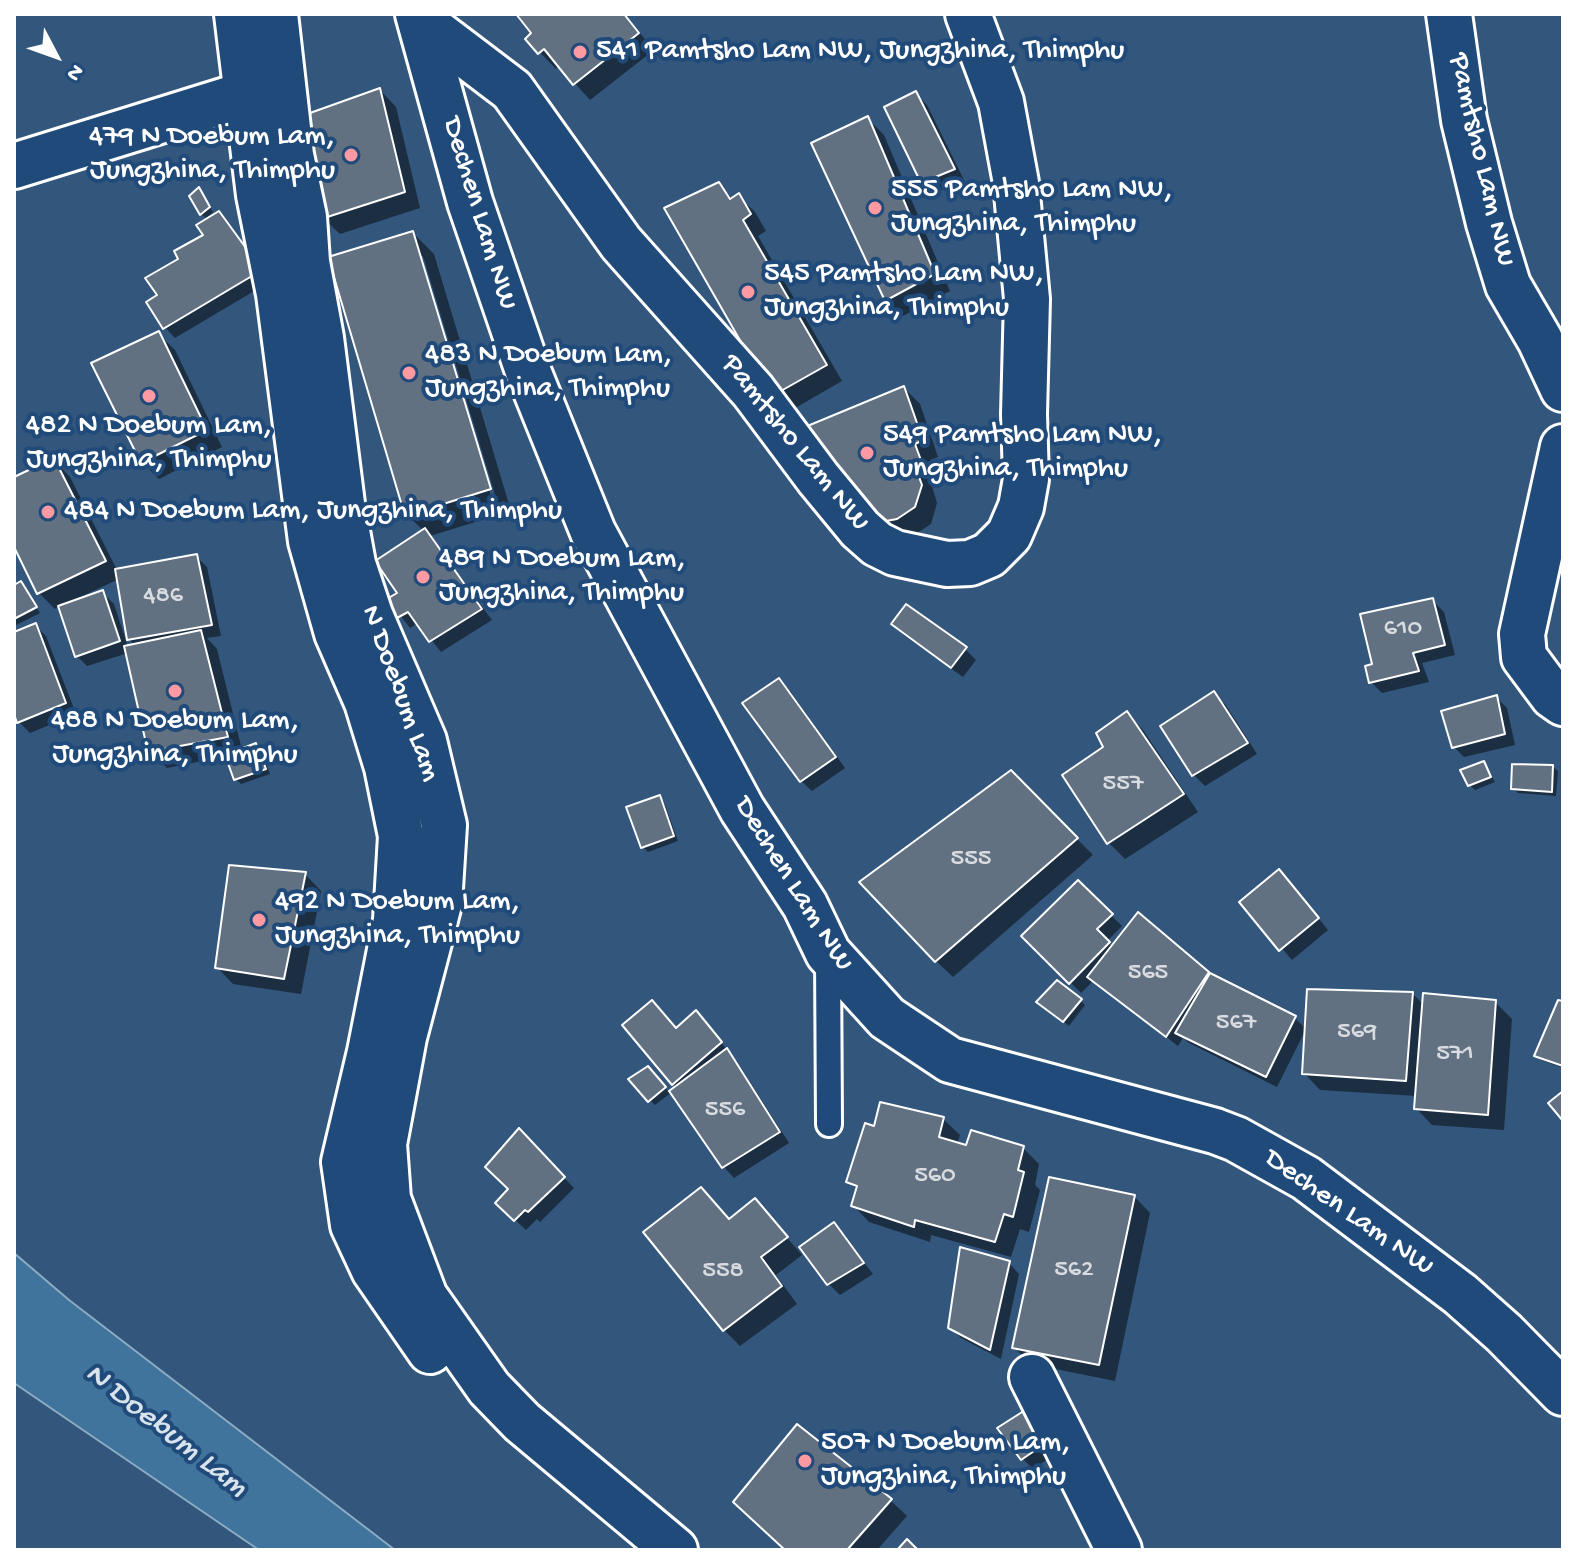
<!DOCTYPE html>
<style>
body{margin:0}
#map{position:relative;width:1577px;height:1564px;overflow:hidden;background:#33567c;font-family:"Gochi Hand",sans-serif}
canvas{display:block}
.frame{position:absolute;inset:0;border:16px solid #fff;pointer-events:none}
.north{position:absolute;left:16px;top:16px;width:80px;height:80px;-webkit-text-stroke:6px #1f4a7a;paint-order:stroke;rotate:131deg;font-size:22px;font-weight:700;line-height:32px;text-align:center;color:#fff}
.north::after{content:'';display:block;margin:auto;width:28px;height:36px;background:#fff;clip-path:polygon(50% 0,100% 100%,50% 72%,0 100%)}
</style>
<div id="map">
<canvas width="1577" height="1564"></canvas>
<div class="frame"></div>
<div class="north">N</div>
</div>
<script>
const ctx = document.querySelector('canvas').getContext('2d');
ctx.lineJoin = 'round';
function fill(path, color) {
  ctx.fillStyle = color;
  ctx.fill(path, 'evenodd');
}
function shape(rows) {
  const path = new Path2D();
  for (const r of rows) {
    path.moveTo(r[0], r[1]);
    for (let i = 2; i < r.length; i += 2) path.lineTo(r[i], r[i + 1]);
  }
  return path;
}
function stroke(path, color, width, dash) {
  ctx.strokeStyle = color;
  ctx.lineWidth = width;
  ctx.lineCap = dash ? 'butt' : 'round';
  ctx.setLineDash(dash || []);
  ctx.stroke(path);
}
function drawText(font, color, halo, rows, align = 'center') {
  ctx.font = font + ' "Gochi Hand",sans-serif';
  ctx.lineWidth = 8;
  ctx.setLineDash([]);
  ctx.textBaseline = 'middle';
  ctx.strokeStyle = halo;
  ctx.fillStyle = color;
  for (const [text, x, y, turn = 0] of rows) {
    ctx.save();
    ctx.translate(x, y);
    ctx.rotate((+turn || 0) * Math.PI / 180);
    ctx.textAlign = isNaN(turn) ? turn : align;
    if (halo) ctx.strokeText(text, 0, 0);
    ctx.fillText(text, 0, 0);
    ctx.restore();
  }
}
const water = shape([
 [14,1253,69,1300,395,1550,259,1550,14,1383,14,1253]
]);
const shadow = shape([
 [518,14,624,14,654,50,590,100,559,66,556,69,527,39,534,34],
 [380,90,396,107,420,208,340,234,323,218],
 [916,94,927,105,964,180,934,193,923,182,887,108],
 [867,118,884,135,950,291,903,316,887,300],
 [718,185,733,199,738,196,755,212,766,231,758,236,842,381,790,411,774,395],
 [198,190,213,212,206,218,201,214],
 [219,214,271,281,175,338,165,327,159,296,180,260,206,235],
 [413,233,434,254,511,511,430,536,492,620,441,652,418,623,410,628,388,600,400,593,424,531,407,515],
 [419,256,423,256,496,498,492,499],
 [158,334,175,350,222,447,159,479,142,462],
 [904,388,920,404,938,457,930,460,937,480,931,483,937,503,931,524,914,535,904,537,865,512],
 [54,460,70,477,117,570,196,556,207,567,221,636,207,638,217,649,242,750,256,745,261,750,270,774,241,784,236,779,227,756,167,768,150,751,128,653,87,666,77,656,60,606,55,609,38,592,14,543,14,479],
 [119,579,129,639,135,646,128,647,114,604,103,593,77,602,76,599],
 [21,583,40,613,14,626,14,587],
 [1433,601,1444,612,1455,655,1422,663,1429,682,1382,693,1371,682,1374,665],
 [894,624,965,649,976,660,963,677,904,635],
 [35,625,46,636,76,714,30,733,19,722,14,708,14,634],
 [779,680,790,691,845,768,812,791,801,781],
 [1214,694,1225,704,1257,754,1205,786,1194,775],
 [1496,697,1507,708,1515,745,1464,757,1453,746],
 [1127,714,1143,730,1198,812,1125,859,1109,843,1064,776,1106,748],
 [1484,764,1495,782,1475,790,1470,785],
 [1553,767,1558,771,1556,796,1518,793,1513,788],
 [1011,772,1093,855,953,977,936,961],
 [659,797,664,802,678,841,648,852,643,847,629,809],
 [305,874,321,891,301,994,233,984,217,967],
 [1289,882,1328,930,1292,960,1242,902],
 [1078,883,1122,926,1107,941,1113,948,1138,915,1210,976,1295,1018,1306,1029,1277,1087,1189,1043,1183,1038,1178,1046,1094,980,1081,993,1024,936],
 [1413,994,1424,1005,1495,1002,1512,1019,1504,1130,1432,1125,1416,1108,1417,1096,1320,1090,1304,1073],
 [1080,1000,1085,1005,1069,1026,1044,1006],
 [1563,1004,1563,1068,1541,1060,1536,1055],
 [706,1024,737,1062,789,1143,734,1178,724,1167,672,1092,655,1105,650,1100,653,1073,669,1093,677,1087,674,1084,677,1030],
 [943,1119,960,1135,957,1145,1023,1148,1039,1164,1035,1185,1040,1190,1029,1232,1020,1229,1011,1257,931,1235,930,1242,869,1222,853,1205,858,1190,848,1181,876,1129],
 [519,1131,574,1188,540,1222,537,1219,526,1230,497,1203,510,1189],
 [701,1189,730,1221,755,1201,802,1255,776,1275,797,1304,740,1346,724,1330],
 [1134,1196,1150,1213,1115,1381,1030,1364,1014,1347],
 [834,1224,873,1274,840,1295,829,1284],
 [1009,1263,1019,1274,1001,1359,961,1338,950,1327],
 [1051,1413,1069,1445,1033,1469,1023,1459],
 [890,1500,907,1516,877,1550,787,1550]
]);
const building = shape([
 [516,14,624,14,639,33,573,85,544,49,538,54,525,39,531,33,516,14],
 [380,88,405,192,321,219,296,118,380,88],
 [916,91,955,169,921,183,884,107,916,91],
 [868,116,935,274,885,301,811,143,868,116],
 [719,182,730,199,739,193,751,214,743,220,827,365,772,396,664,208,719,182],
 [199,187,210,207,200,215,189,196,199,187],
 [219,211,262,270,163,329,146,302,157,295,145,278,178,259,174,251,203,235,196,225,219,211],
 [413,231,491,489,405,516,328,257,413,231],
 [159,331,207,430,141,463,91,363,159,331],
 [904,386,923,440,915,444,922,463,915,466,922,485,915,507,897,519,886,521,874,519,805,427,904,386],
 [54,458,106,561,37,594,14,547,14,477,54,458],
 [425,528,482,609,429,642,408,612,397,618,385,600,397,593,375,561,425,528],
 [197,554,212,625,127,640,115,569,197,554],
 [21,581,37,607,14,619,14,585,21,581],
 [103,590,120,641,75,657,58,606,103,590],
 [1433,598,1445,645,1413,653,1419,671,1369,683,1365,666,1372,664,1360,614,1433,598],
 [906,604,967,647,951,668,891,624,906,604],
 [36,623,66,703,17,723,14,714,14,632,36,623],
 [201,630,228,737,148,752,124,646,201,630],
 [779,678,836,757,800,782,742,703,779,678],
 [1214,691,1248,743,1192,776,1160,726,1214,691],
 [1497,695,1505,734,1452,748,1441,711,1497,695],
 [1127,711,1184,794,1107,844,1062,775,1103,747,1096,733,1127,711],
 [256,743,266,769,234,780,225,755,256,743],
 [1484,761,1491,777,1468,786,1460,770,1484,761],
 [1512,764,1553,765,1552,792,1511,789,1512,764],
 [1011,770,1078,838,935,962,859,882,1011,770],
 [660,795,674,836,641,848,626,807,660,795],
 [229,865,306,872,284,979,215,968,229,865],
 [1279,869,1319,918,1279,951,1239,902,1279,869],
 [1078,880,1113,914,1097,929,1110,942,1069,984,1021,936,1078,880],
 [1138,912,1209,972,1166,1037,1087,977,1138,912],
 [1210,973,1296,1016,1266,1077,1175,1033,1210,973],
 [1057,980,1082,999,1063,1022,1036,1002,1057,980],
 [1307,989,1413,992,1406,1081,1302,1074,1307,989],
 [1423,993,1496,1000,1488,1115,1414,1109,1423,993],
 [652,1000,676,1028,696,1010,722,1042,672,1085,622,1025,652,1000],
 [1558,1000,1563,1001,1563,1066,1534,1056,1558,1000],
 [727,1048,780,1132,722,1168,669,1091,727,1048],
 [648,1066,666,1087,648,1102,628,1079,648,1066],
 [1563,1091,1563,1121,1548,1103,1563,1091],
 [880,1102,944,1117,939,1137,966,1145,971,1130,1024,1146,1018,1170,1024,1172,1013,1217,1004,1214,995,1242,915,1220,914,1227,851,1206,857,1186,846,1182,865,1123,874,1126,880,1102],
 [519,1128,565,1177,528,1212,525,1210,514,1221,495,1203,508,1189,485,1167,519,1128],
 [1049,1177,1135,1195,1099,1365,1012,1348,1049,1177],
 [701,1187,729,1219,755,1198,788,1237,761,1257,782,1286,723,1331,643,1232,701,1187],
 [834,1222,864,1263,827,1285,799,1247,834,1222],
 [960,1247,1010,1261,990,1350,948,1328,960,1247],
 [1041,1400,1059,1434,1021,1460,997,1428,1041,1400],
 [797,1424,892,1499,847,1550,785,1550,733,1502,797,1424],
 [907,1539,918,1550,897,1550,907,1539]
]);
const lane = shape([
 [828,956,829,1124]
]);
const street = shape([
 [418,14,470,202,528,371,593,532,742,809,805,905,828,953,887,1018,950,1060,1215,1131,1236,1139,1306,1178,1460,1294,1504,1333,1563,1393],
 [1449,14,1464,120,1489,223,1508,285,1540,340,1563,389],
 [421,21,512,90,621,243,753,391,818,478,860,529,877,544,895,553,947,564,970,563,989,555,1009,535,1021,507,1026,479,1024,414,1027,299,1016,183,1001,102,968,14],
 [14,166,246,94],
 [1563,447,1522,634,1524,657,1553,696,1563,703],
 [1032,1377,1119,1550]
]);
const secondary = shape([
 [237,14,259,195,279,294,311,541,337,633,367,702,387,767,401,836,396,920,370,1052,344,1162,353,1225,374,1270,430,1351],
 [275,14,291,155,304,217,307,262,321,338,342,504,353,564,370,615,424,741,444,825,439,904,404,1037,384,1144,388,1199,425,1297,489,1388,522,1422,675,1550]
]);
const markers = [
 [580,52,8,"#ff9aa2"],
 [351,155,8,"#ff9aa2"],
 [875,208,8,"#ff9aa2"],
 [748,292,8,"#ff9aa2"],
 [409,373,8,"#ff9aa2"],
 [149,396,8,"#ff9aa2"],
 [867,453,8,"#ff9aa2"],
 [48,512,8,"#ff9aa2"],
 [423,577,8,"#ff9aa2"],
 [175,691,8,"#ff9aa2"],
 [259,920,8,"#ff9aa2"],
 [805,1461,8,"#ff9aa2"]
];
const numberNames = [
 ["486",163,597],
 ["610",1403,630],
 ["557",1123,785],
 ["555",971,860],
 ["565",1148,974],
 ["567",1236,1024],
 ["569",1357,1033],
 ["571",1455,1055],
 ["556",725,1111],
 ["560",935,1177],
 ["562",1074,1271],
 ["558",723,1272]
];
const poiNames = [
 ["541 Pamtsho Lam NW, Jungzhina, Thimphu",596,52],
 ["479 N Doebum Lam,",335,138,"right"],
 ["Jungzhina, Thimphu",335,172,"right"],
 ["555 Pamtsho Lam NW,",891,191],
 ["Jungzhina, Thimphu",891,225],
 ["545 Pamtsho Lam NW,",764,275],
 ["Jungzhina, Thimphu",764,309],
 ["483 N Doebum Lam,",425,356],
 ["Jungzhina, Thimphu",425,390],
 ["482 N Doebum Lam,",149,427,"center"],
 ["Jungzhina, Thimphu",149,461,"center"],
 ["549 Pamtsho Lam NW,",883,436],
 ["Jungzhina, Thimphu",883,470],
 ["484 N Doebum Lam, Jungzhina, Thimphu",64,512],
 ["489 N Doebum Lam,",439,560],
 ["Jungzhina, Thimphu",439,594],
 ["488 N Doebum Lam,",175,722,"center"],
 ["Jungzhina, Thimphu",175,756,"center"],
 ["492 N Doebum Lam,",275,903],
 ["Jungzhina, Thimphu",275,937],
 ["507 N Doebum Lam,",821,1444],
 ["Jungzhina, Thimphu",821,1478]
];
const streetNames = [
 ["Pamtsho Lam NW",1480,160,77],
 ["Dechen Lam NW",478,214,73],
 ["Pamtsho Lam NW",794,444,51],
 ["N Doebum Lam",399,694,70],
 ["Dechen Lam NW",792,885,58],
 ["Dechen Lam NW",1348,1214,35]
];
const waterNames = [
 ["N Doebum Lam",165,1432,38]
];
fill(water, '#40749d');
stroke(water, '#8cacc4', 2);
fill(shadow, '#0007');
fill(building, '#627181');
stroke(building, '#fff', 2);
stroke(lane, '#fff', 30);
stroke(street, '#fff', 50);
stroke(secondary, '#fff', 50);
stroke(lane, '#1f4a7a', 24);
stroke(street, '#1f4a7a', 44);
stroke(secondary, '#1f4a7a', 44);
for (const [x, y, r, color] of markers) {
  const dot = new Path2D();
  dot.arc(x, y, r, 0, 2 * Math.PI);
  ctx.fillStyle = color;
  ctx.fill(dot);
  stroke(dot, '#1f4a7a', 3);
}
drawText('26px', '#d8dce0', null, numberNames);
drawText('30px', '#fff', '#1f4a7a', poiNames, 'left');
drawText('30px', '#fff', '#1f4a7a', streetNames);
drawText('italic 32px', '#d9e3eb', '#1f4a7a', waterNames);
</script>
